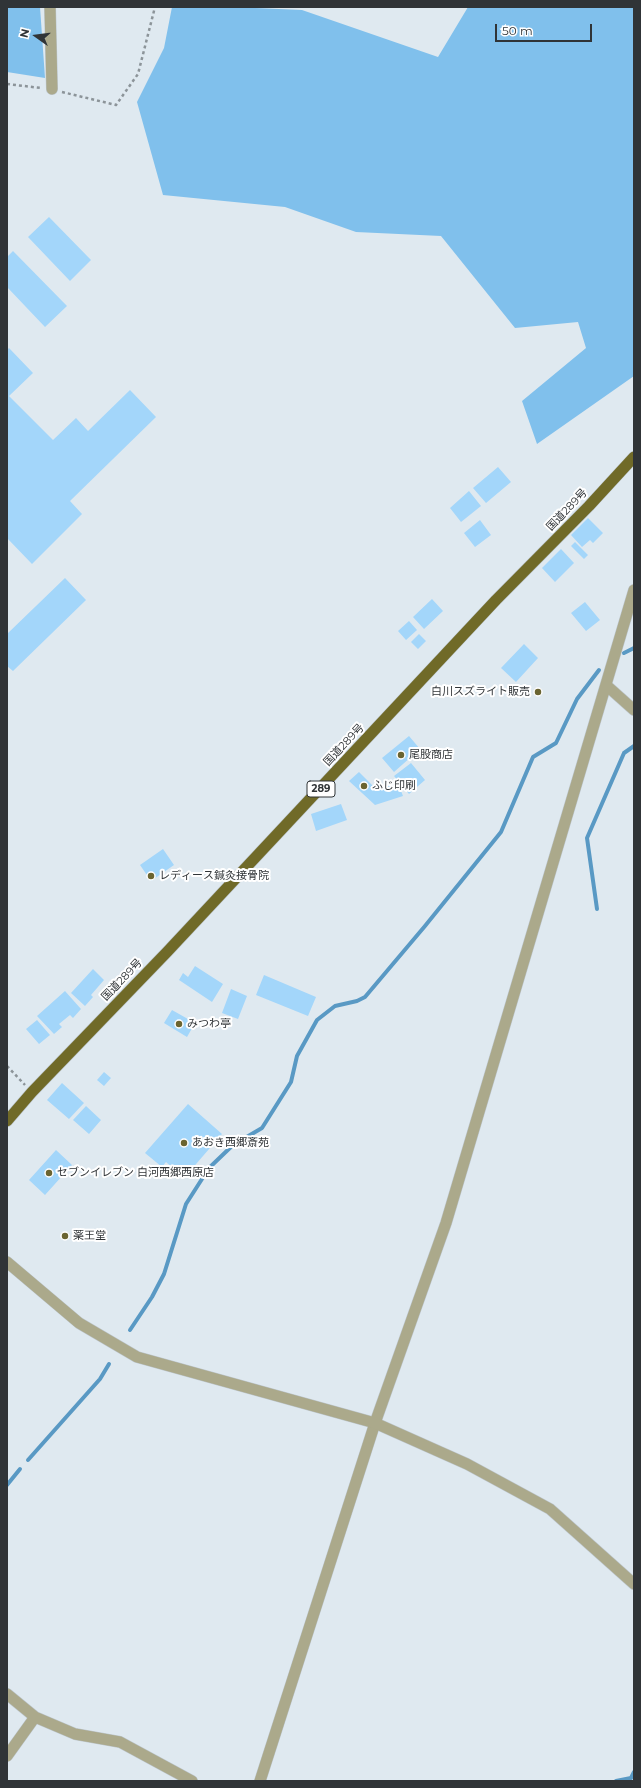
<!DOCTYPE html>
<meta charset="utf-8">
<style>
body{margin:0}
#map{position:relative;width:641px;height:1788px;overflow:hidden;background:#dfe9f0;font-family:Montserrat,sans-serif}
canvas{display:block}
.frame{position:absolute;inset:0;border:8px solid #303437;pointer-events:none}
.north{position:absolute;left:16px;top:16px;width:40px;height:40px;-webkit-text-stroke:3px #fff;paint-order:stroke;rotate:284deg;font-size:11px;font-weight:700;line-height:16px;text-align:center;color:#303437}
.north::after{content:'';display:block;margin:auto;width:14px;height:18px;background:#303437;clip-path:polygon(50% 0,100% 100%,50% 72%,0 100%)}
.scale{position:absolute;left:495px;top:24px;width:97px;height:18px;box-sizing:border-box;border:2px solid #303437;border-top:0;padding-left:5px;font-size:12px;line-height:14px;white-space:nowrap;color:#303437;-webkit-text-stroke:3px #fff;paint-order:stroke}
</style>
<div id="map">
<canvas width="641" height="1788"></canvas>
<div class="frame"></div>
<div class="north">N</div>
<div class="scale">50 m</div>
</div>
<script>
const ctx = document.querySelector('canvas').getContext('2d');
ctx.lineJoin = 'round';
function fill(path, color) {
  ctx.fillStyle = color;
  ctx.fill(path, 'evenodd');
}
function shape(rows) {
  const path = new Path2D();
  for (const r of rows) {
    path.moveTo(r[0], r[1]);
    for (let i = 2; i < r.length; i += 2) path.lineTo(r[i], r[i + 1]);
  }
  return path;
}
function stroke(path, color, width, dash) {
  ctx.strokeStyle = color;
  ctx.lineWidth = width;
  ctx.lineCap = dash ? 'butt' : 'round';
  ctx.setLineDash(dash || []);
  ctx.stroke(path);
}
function drawText(font, color, halo, rows, align = 'center') {
  ctx.font = font + ' Montserrat,"Noto Sans JP",sans-serif';
  ctx.lineWidth = 4;
  ctx.setLineDash([]);
  ctx.textBaseline = 'middle';
  ctx.strokeStyle = halo;
  ctx.fillStyle = color;
  for (const [text, x, y, turn = 0] of rows) {
    ctx.save();
    ctx.translate(x, y);
    ctx.rotate((+turn || 0) * Math.PI / 180);
    ctx.textAlign = isNaN(turn) ? turn : align;
    if (halo) ctx.strokeText(text, 0, 0);
    ctx.fillText(text, 0, 0);
    ctx.restore();
  }
}
const green = shape([
 [7,7,40,7,45,78,7,72],
 [172,7,232,7,302,10,438,57,468,7,634,7,634,376,537,444,522,401,586,348,578,322,515,328,441,236,356,232,285,207,163,195,137,102,164,48]
]);
const stream = shape([
 [624,653,634,648],
 [597,909,587,838,624,753,634,746],
 [130,1330,152,1297,164,1274,186,1204,209,1168,233,1145,262,1128,291,1082,297,1056,317,1020,335,1006,357,1001,365,997,425,926,501,832,533,757,556,743,577,699,599,670],
 [28,1460,100,1379,109,1364],
 [7,1485,20,1469],
 [616,1781,631,1778,634,1772]
]);
const building = shape([
 [49,217,91,260,70,281,28,237],
 [13,251,67,306,45,327,7,287,7,257],
 [9,348,33,373,9,396,53,440,76,418,88,431,130,390,156,417,70,501,82,514,32,564,7,538,7,350],
 [498,467,511,482,486,503,473,488],
 [469,491,481,506,461,522,450,508],
 [588,518,603,533,593,543,590,540,582,547,571,535],
 [480,520,491,535,475,547,464,533],
 [575,542,588,555,584,559,571,546],
 [561,549,574,563,555,582,542,568],
 [65,578,86,600,13,671,7,666,7,634],
 [432,599,443,611,424,629,413,617],
 [585,602,600,620,586,631,571,613],
 [409,621,417,630,406,640,398,631],
 [419,634,426,641,418,649,411,642],
 [524,644,538,658,516,682,501,668],
 [409,736,420,749,394,772,382,758],
 [411,763,425,780,409,794,394,776],
 [359,772,377,790,398,783,403,796,375,805,349,781],
 [341,804,347,820,316,831,311,814],
 [163,849,174,865,151,881,140,865],
 [195,966,223,984,212,1002,179,980,183,973,188,977],
 [93,969,104,980,91,995,93,997,85,1006,71,993],
 [264,975,316,997,308,1016,256,995],
 [231,989,247,996,238,1019,222,1013],
 [65,991,81,1009,73,1018,70,1015,59,1024,62,1027,54,1034,37,1016],
 [172,1010,195,1023,187,1037,164,1023],
 [37,1020,50,1035,39,1044,26,1029],
 [104,1072,111,1078,104,1086,97,1080],
 [62,1083,84,1103,69,1119,47,1100],
 [188,1104,222,1134,184,1178,166,1162,162,1167,145,1153],
 [86,1106,101,1120,89,1134,73,1120],
 [56,1150,72,1165,45,1195,29,1180]
]);
const path = shape([
 [7,84,41,88],
 [62,92,116,105,138,74,155,7],
 [7,1066,25,1085]
]);
const minor = shape([
 [50,7,52,89],
 [606,685,634,710],
 [7,1694,35,1717,75,1734,120,1742,192,1781],
 [7,1756,35,1717],
 [260,1781,375,1423,446,1223,634,590]
]);
const tertiary = shape([
 [7,1262,79,1323,137,1357,375,1423,467,1464,550,1509,634,1584]
]);
const trunk = shape([
 [7,1121,32,1092,167,952,496,600,589,506,634,457]
]);
const markers = [
 [538,692,4,"#6a6431"],
 [401,755,4,"#6a6431"],
 [364,786,4,"#6a6431"],
 [151,876,4,"#6a6431"],
 [179,1024,4,"#6a6431"],
 [184,1143,4,"#6a6431"],
 [49,1173,4,"#6a6431"],
 [65,1236,4,"#6a6431"]
];
const shields = [
 [321,789,28]
];
const shieldNames = [
 ["289",321,789]
];
const streetNames = [
 ["国道289号",567,510,-46],
 ["国道289号",344,745,-47],
 ["国道289号",122,980,-46]
];
const poiNames = [
 ["白川スズライト販売",530,692,"right"],
 ["尾股商店",409,755],
 ["ふじ印刷",372,786],
 ["レディース鍼灸接骨院",159,876],
 ["みつわ亭",187,1024],
 ["あおき西郷斎苑",192,1143],
 ["セブンイレブン 白河西郷西原店",57,1173],
 ["薬王堂",73,1236]
];
fill(green, '#80c0ec');
stroke(stream, '#5999c4', 4);
fill(building, '#a3d6fa');
stroke(minor, '#bcc5cb', 12);
stroke(tertiary, '#bcc5cb', 12);
stroke(trunk, '#bcc5cb', 12);
stroke(path, '#8c9499', 2.5, [3, 3]);
stroke(minor, '#aba98b', 11);
stroke(tertiary, '#aba98b', 11);
stroke(trunk, '#706a28', 11);
for (const [x, y, r, color] of markers) {
  const dot = new Path2D();
  dot.arc(x, y, r, 0, 2 * Math.PI);
  ctx.fillStyle = color;
  ctx.fill(dot);
  stroke(dot, '#fff', 1.5);
}
for (const [x, y, w] of shields) {
  const box = new Path2D();
  box.roundRect(x - w / 2, y - 8, w, 16, 3);
  ctx.fillStyle = '#fff';
  ctx.fill(box);
  stroke(box, '#303437', 1);
}
drawText('bold 10px', '#303437', null, shieldNames);
drawText('11px', '#303437', '#fff', streetNames);
drawText('11px', '#303437', '#fff', poiNames, 'left');
</script>
